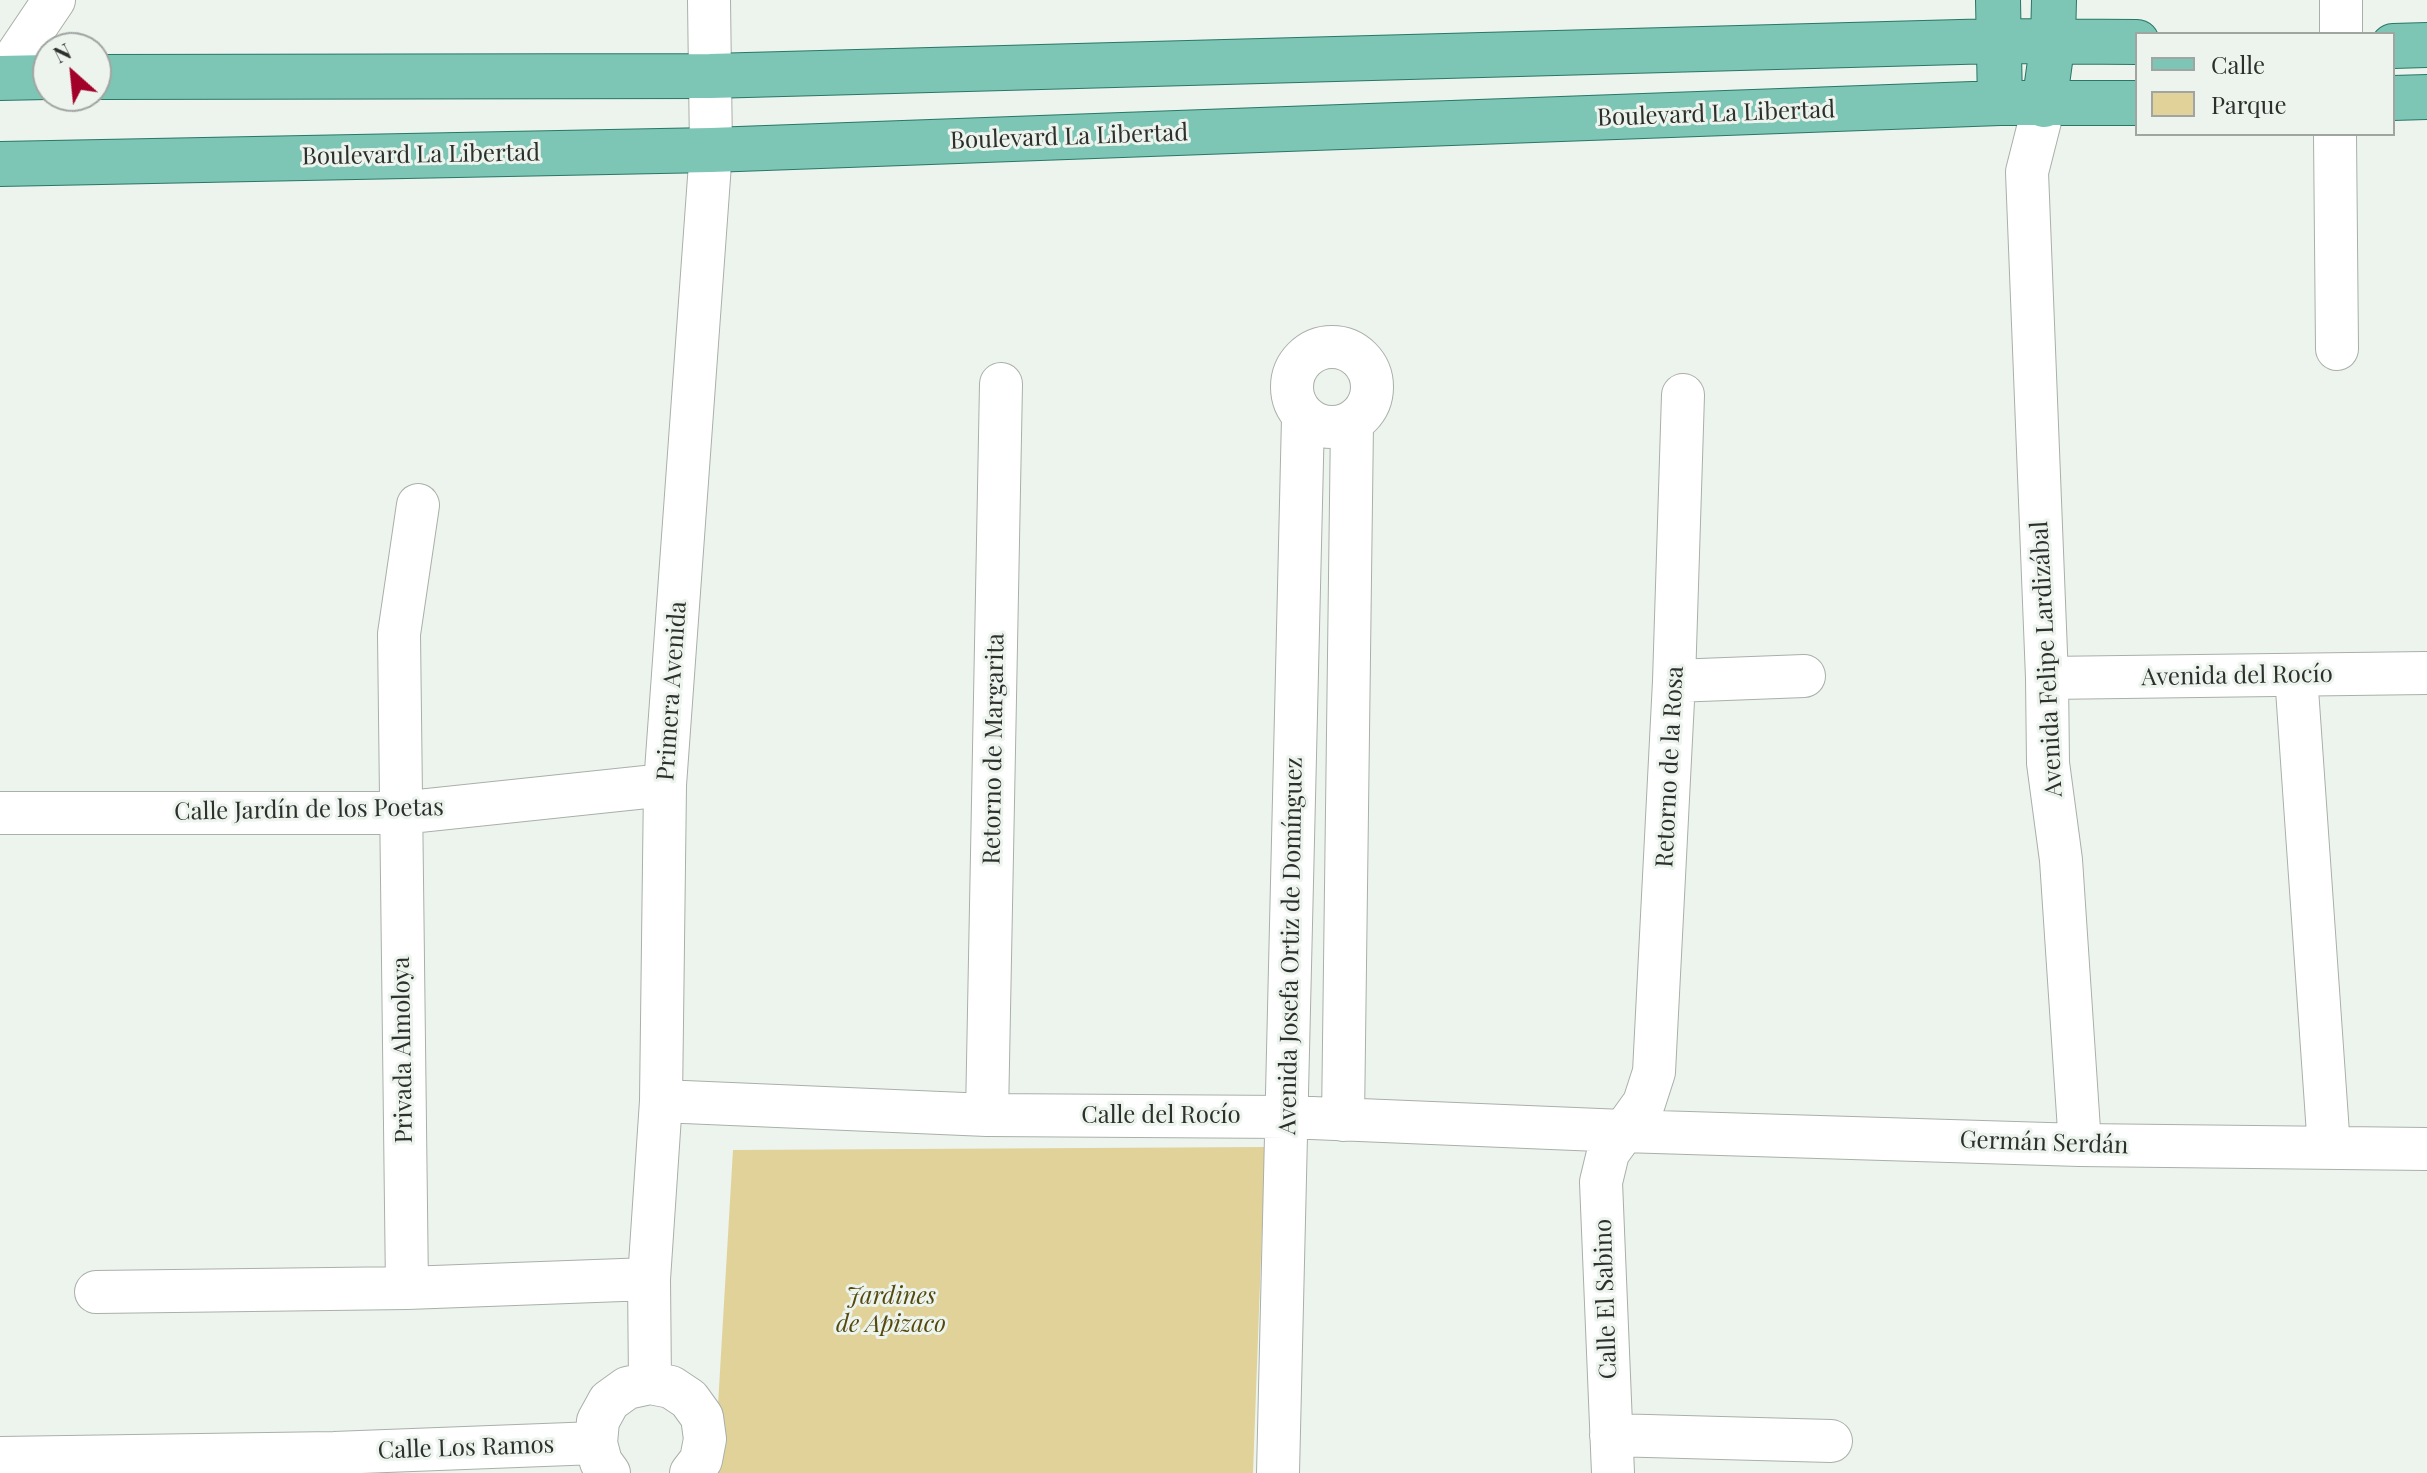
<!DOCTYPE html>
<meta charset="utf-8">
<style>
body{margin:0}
#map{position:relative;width:2427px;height:1473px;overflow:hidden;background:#edf4ee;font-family:"Playfair Display",serif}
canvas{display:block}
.legend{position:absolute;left:2135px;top:32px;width:260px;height:104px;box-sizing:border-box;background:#edf4ee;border:2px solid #a0a5a1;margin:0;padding:10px 14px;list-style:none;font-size:24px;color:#2d2f2d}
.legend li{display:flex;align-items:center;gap:16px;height:40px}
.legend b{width:40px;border:2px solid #a0a5a1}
.north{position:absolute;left:32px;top:32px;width:80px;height:80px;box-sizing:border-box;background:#edf4ee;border:2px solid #a0a5a1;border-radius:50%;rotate:333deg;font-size:22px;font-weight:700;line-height:32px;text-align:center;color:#2d2f2d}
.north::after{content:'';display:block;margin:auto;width:28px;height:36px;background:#a20229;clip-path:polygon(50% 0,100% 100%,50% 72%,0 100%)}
</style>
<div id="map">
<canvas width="2427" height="1473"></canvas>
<ul class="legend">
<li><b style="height:10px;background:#7dc5b5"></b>Calle</li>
<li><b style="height:22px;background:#e0d298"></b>Parque</li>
</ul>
<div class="north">N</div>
</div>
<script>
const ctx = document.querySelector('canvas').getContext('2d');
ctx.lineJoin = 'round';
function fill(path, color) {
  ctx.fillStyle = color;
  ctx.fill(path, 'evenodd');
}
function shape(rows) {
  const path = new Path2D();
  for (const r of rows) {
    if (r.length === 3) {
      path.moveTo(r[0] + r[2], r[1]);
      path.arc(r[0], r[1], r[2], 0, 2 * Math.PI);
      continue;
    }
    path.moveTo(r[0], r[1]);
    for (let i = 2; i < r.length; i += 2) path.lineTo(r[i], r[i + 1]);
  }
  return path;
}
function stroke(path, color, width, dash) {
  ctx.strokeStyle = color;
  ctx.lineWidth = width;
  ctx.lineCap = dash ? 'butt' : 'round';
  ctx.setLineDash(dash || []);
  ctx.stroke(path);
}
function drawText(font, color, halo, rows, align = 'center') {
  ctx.font = font + ' "Playfair Display",serif';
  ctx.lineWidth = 6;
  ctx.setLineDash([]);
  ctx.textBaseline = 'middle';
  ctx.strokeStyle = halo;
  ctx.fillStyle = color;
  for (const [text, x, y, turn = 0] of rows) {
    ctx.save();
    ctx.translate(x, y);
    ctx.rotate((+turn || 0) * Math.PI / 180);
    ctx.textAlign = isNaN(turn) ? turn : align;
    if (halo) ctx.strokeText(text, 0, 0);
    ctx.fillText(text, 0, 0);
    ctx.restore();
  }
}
const green = shape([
 [1265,1147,1253,1473,714,1473,733,1150]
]);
const minor = shape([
 [2341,34,2341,0],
 [2,77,54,0],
 [2044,105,2027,172,2047,678,2048,763,2061,860,2080,1145],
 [2335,134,2337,349],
 [1332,387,40],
 [2296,675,2329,1148],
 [2047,678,2427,673],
 [1674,681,1804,676],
 [0,813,400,813,665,785],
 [661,1101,987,1115,1288,1117,1623,1131,2080,1145,2427,1149],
 [987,1115,1001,384],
 [1343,1120,1352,423],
 [407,1288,399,634,418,505],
 [96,1292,407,1288,649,1279],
 [650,1383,649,1279,661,1101,665,785,711,150,709,0],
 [1611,1435,1831,1441],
 [0,1458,334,1453,596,1443],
 [609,1473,601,1462,596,1443,598,1421,609,1401,627,1388,650,1383,671,1387,689,1399,702,1417,705,1439,701,1460,691,1473],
 [1278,1473,1303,418],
 [1613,1473,1601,1182,1608,1153,1644,1103,1654,1072,1674,681,1683,395]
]);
const major = shape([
 [1998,0,2000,103],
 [2393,46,2427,45],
 [96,77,710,76,1997,41,2137,42],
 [0,78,48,77],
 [2393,98,2427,97],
 [2044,105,2053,40,2054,0],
 [0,164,711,150,2000,103,2137,103]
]);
const streetNames = [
 ["Boulevard La Libertad",1716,114,-2],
 ["Boulevard La Libertad",1069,137,-2],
 ["Boulevard La Libertad",421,155,-1],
 ["Avenida Felipe Lardizábal",2047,659,-93],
 ["Avenida del Rocío",2237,676,-1],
 ["Primera Avenida",672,691,-86],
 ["Retorno de Margarita",994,749,-89],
 ["Retorno de la Rosa",1670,767,-87],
 ["Calle Jardín de los Poetas",309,810,-1],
 ["Avenida Josefa Ortiz de Domínguez",1291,946,-89],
 ["Privada Almoloya",403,1050,-91],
 ["Calle del Rocío",1161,1116],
 ["Germán Serdán",2044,1143,2],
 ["Calle El Sabino",1606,1299,-92],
 ["Calle Los Ramos",466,1448,-2]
];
const parkNames = [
 ["Jardines",891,1297],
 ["de Apizaco",891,1325]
];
fill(green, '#e0d298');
stroke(minor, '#a9afa9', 44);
stroke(major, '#297765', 46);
stroke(minor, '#fff', 42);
stroke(major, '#7dc5b5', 44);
drawText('24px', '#2d2f2d', '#edf4ee', streetNames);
drawText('italic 24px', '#54480d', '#edf4ee', parkNames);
</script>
